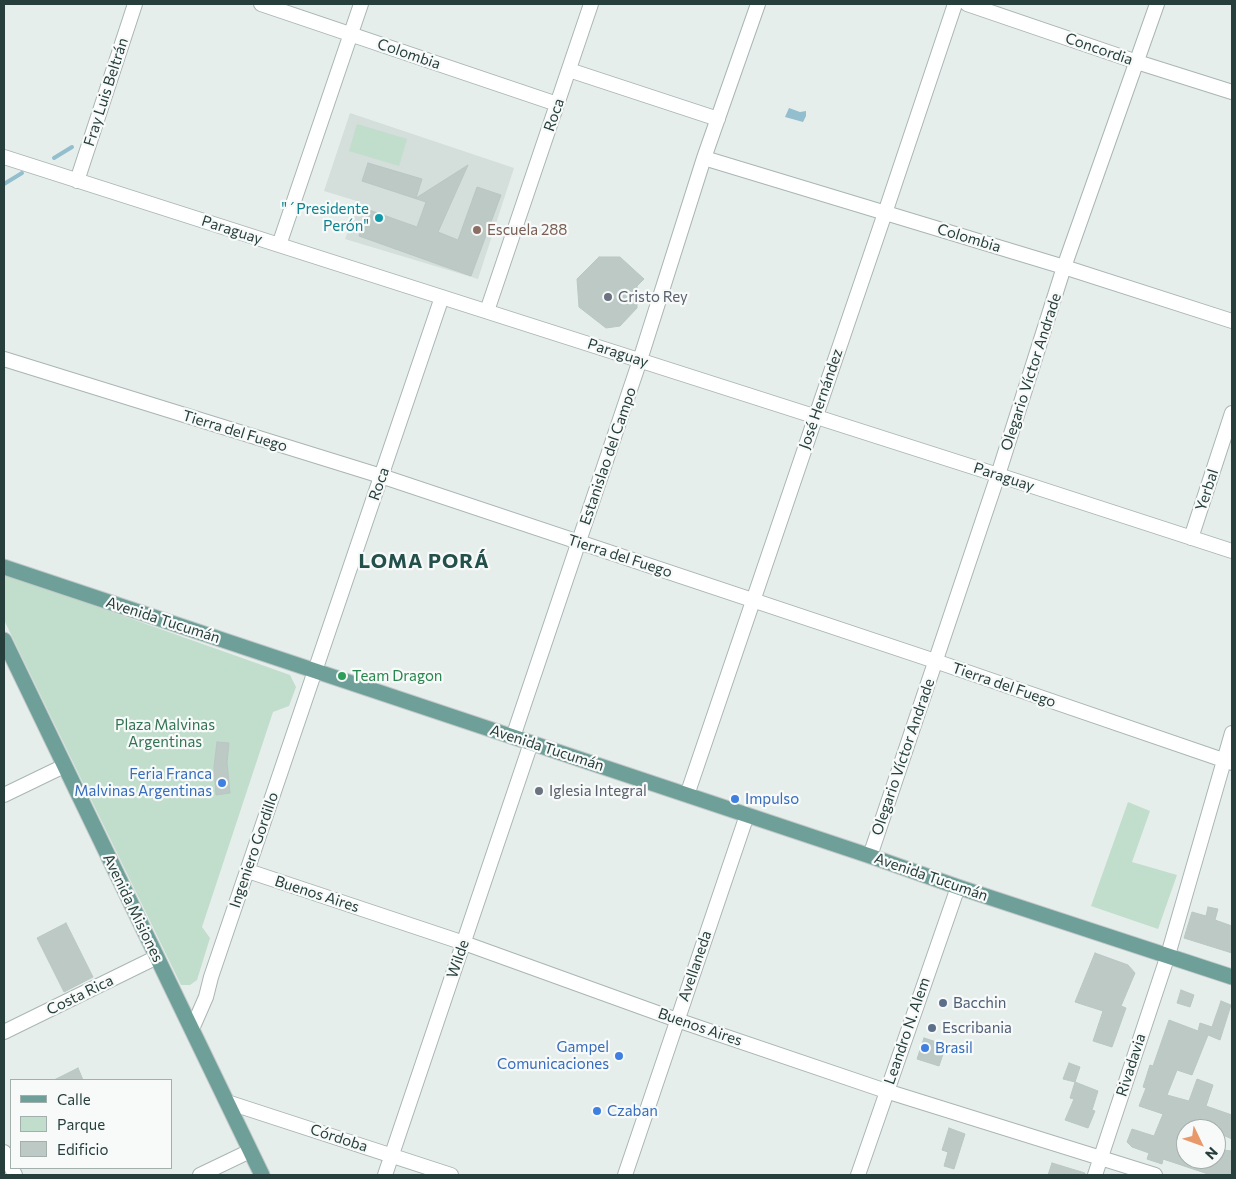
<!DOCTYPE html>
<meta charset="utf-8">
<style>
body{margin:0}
#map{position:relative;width:1236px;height:1179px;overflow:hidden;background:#e6eeec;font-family:Commissioner,sans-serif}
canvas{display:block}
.frame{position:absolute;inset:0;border:5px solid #263f3c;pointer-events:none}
.legend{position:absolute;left:10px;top:1079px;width:162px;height:90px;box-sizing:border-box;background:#f7faf9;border:1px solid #a3afad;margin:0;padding:6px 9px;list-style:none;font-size:15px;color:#263f3c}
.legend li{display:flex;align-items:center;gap:10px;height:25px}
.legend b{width:25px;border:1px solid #a3afad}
.north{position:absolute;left:1176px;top:1119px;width:50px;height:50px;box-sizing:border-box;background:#f7faf9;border:1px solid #a3afad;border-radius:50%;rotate:132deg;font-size:14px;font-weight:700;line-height:20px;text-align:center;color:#263f3c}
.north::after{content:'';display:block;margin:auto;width:18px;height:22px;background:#e8996a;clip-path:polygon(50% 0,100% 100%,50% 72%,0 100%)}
</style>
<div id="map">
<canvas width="1236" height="1179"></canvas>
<div class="frame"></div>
<ul class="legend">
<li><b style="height:6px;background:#6ea099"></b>Calle</li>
<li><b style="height:14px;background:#c1ddcc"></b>Parque</li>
<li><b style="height:14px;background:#bcc9c5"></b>Edificio</li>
</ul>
<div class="north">N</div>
</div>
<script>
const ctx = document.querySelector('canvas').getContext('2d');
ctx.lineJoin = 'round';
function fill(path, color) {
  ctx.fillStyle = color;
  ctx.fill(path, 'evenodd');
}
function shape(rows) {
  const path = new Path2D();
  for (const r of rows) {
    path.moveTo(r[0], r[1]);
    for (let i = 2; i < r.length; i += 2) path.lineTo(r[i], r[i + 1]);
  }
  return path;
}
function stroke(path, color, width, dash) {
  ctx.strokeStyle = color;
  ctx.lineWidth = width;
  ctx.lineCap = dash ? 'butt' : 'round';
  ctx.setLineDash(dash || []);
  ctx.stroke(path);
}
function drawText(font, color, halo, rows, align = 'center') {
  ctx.font = font + ' Commissioner,sans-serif';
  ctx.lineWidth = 4.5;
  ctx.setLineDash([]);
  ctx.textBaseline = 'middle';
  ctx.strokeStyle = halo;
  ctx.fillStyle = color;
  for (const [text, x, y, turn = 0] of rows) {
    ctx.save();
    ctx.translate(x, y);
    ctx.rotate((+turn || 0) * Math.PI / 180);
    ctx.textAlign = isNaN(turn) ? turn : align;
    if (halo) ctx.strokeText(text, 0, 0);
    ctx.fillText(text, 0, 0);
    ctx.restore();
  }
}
const built = shape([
 [350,113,514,168,478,279,345,239,360,202,324,191]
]);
const green = shape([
 [357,124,407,139,399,166,349,151],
 [5,574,290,675,296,687,289,706,273,712,202,927,210,938,197,980,190,985,181,985,4,620,4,575],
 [1128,802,1150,811,1132,862,1177,875,1158,929,1091,906]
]);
const water = shape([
 [789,108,800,112,806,111,806,116,803,122,785,117]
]);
const stream = shape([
 [54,158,72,147],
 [4,184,22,173]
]);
const building = shape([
 [368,163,422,179,416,198,468,165,438,232,458,240,477,187,501,195,471,276,359,236,369,210,417,227,426,202,362,181,368,163],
 [599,257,620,257,644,279,637,286,637,308,620,326,606,328,579,307,577,279,599,257],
 [217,742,229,743,227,762,230,793,216,795,214,767,217,742],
 [1208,907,1218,909,1215,920,1232,926,1232,953,1184,938,1192,912,1206,916,1208,907],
 [66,923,93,977,64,992,37,938,66,923],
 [1095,953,1128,965,1135,973,1121,1006,1126,1008,1112,1047,1093,1041,1103,1011,1075,1002,1095,953],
 [1181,990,1194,995,1190,1007,1177,1003,1181,990],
 [1221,1001,1231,1005,1220,1040,1208,1035,1192,1075,1177,1070,1167,1095,1189,1101,1197,1079,1213,1085,1206,1106,1232,1115,1232,1139,1216,1132,1215,1128,1191,1121,1188,1129,1186,1129,1184,1143,1186,1144,1186,1159,1220,1159,1223,1150,1232,1151,1232,1175,1211,1175,1163,1159,1162,1164,1147,1159,1149,1153,1132,1147,1127,1142,1132,1129,1154,1136,1163,1114,1139,1106,1146,1088,1143,1087,1150,1065,1153,1066,1169,1020,1198,1031,1200,1023,1212,1027,1221,1001],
 [924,1038,946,1045,939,1066,917,1059,924,1038],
 [1069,1063,1080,1067,1075,1082,1063,1079,1069,1063],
 [78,1068,83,1080,54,1080,78,1068],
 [1075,1082,1098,1091,1092,1110,1095,1111,1088,1128,1065,1120,1074,1099,1070,1098,1075,1082],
 [949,1128,965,1134,954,1169,944,1166,948,1152,942,1150,949,1128],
 [1052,1163,1085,1173,1085,1175,1048,1175,1052,1163]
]);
const minor = shape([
 [261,4,557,104],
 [967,4,1137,62,1232,92],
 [569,70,718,119],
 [4,157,998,475,1232,551],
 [704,158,1064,267,1232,321],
 [77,181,135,4],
 [279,245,361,4],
 [487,311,591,4],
 [4,359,381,476,935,661,1232,763],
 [1191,538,1232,413],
 [513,737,640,360,704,158,758,4],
 [4,795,64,766],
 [687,795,885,213,955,4],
 [870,856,998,475,1064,267,1157,4],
 [248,871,464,943,677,1020,886,1091,1155,1175],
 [192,1029,206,997,211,977,442,297],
 [4,1032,157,957],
 [227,1102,451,1175],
 [4,1152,15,1175],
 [200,1175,250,1151],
 [385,1175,531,743],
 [625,1175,747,815],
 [858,1175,958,887],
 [1095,1175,1168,955,1232,733]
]);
const major = shape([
 [4,567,870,856,958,887,1232,977],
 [4,640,262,1175]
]);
const markers = [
 [379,218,5,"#0f9aa8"],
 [477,230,5,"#8d6e63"],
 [608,297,5,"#6b7280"],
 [342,676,5,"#2e9e5b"],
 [222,783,5,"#3f7fe0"],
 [539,791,5,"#6b7280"],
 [735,799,5,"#3f7fe0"],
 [943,1003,5,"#5c6f8a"],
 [932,1028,5,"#5c6f8a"],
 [925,1048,5,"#3f7fe0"],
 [619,1056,5,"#3f7fe0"],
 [597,1111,5,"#3f7fe0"]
];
const streetNames = [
 ["Concordia",1099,49,19],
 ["Colombia",409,54,19],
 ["Fray Luis Beltrán",106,92,-72],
 ["Roca",554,115,-71],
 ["Paraguay",232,230,18],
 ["Colombia",969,238,17],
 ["Paraguay",618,353,18],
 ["Olegario Víctor Andrade",1031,372,-72],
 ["José Hernández",821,399,-71],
 ["Tierra del Fuego",235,431,17],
 ["Estanislao del Campo",608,456,-71],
 ["Paraguay",1004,477,18],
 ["Roca",379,484,-71],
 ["Yerbal",1207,490,-72],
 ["Tierra del Fuego",620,556,18],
 ["Avenida Tucumán",163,620,18],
 ["Tierra del Fuego",1004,685,19],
 ["Avenida Tucumán",547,748,18],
 ["Olegario Víctor Andrade",903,757,-71],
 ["Ingeniero Gordillo",254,850,-71],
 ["Avenida Tucumán",931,877,19],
 ["Buenos Aires",317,894,18],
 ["Avenida Misiones",133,908,64],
 ["Wilde",458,959,-71],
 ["Avellaneda",695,966,-71],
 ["Costa Rica",80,995,-26],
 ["Buenos Aires",700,1027,19],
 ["Leandro N. Alem",907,1031,-71],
 ["Rivadavia",1131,1065,-72],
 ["Córdoba",339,1138,18]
];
const cultureNames = [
 ["\"´Presidente",369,209],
 ["Perón\"",369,226]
];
const educationNames = [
 ["Escuela 288",487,230]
];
const worshipNames = [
 ["Cristo Rey",618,297],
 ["Iglesia Integral",549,791]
];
const leisureNames = [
 ["Team Dragon",352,676]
];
const parkNames = [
 ["Plaza Malvinas",165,725],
 ["Argentinas",165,742]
];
const shopNames = [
 ["Feria Franca",212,774,"right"],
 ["Malvinas Argentinas",212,791,"right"],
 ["Impulso",745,799],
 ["Gampel",609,1047,"right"],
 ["Comunicaciones",609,1064,"right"],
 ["Brasil",935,1048],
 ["Czaban",607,1111]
];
const serviceNames = [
 ["Bacchin",953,1003],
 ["Escribania",942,1028]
];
const districtNames = [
 ["LOMA PORÁ",424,561]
];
fill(built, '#d4dedb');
fill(green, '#c1ddcc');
fill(water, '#93bece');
stroke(stream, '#93bece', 4);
fill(building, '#bcc9c5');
stroke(building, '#b9c7c3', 1);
stroke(minor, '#a9b6b4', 16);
stroke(major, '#c2c9c8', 17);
stroke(minor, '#fff', 14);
stroke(major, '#6ea099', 15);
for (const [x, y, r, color] of markers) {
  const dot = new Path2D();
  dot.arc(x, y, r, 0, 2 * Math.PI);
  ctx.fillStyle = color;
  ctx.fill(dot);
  stroke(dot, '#f7faf9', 2);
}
drawText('15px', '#263f3c', '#f7faf9', streetNames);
drawText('15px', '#0d838f', '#f7faf9', cultureNames, 'right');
drawText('15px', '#785e54', '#f7faf9', educationNames, 'left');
drawText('15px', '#5b616d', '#f7faf9', worshipNames, 'left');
drawText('15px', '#27864d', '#f7faf9', leisureNames, 'left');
drawText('15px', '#337354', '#f7faf9', parkNames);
drawText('15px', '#366cbe', '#f7faf9', shopNames, 'left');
drawText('15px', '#4e5e75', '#f7faf9', serviceNames, 'left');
ctx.letterSpacing = '1px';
drawText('bold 20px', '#23504b', '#f7faf9', districtNames);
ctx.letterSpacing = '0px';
</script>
